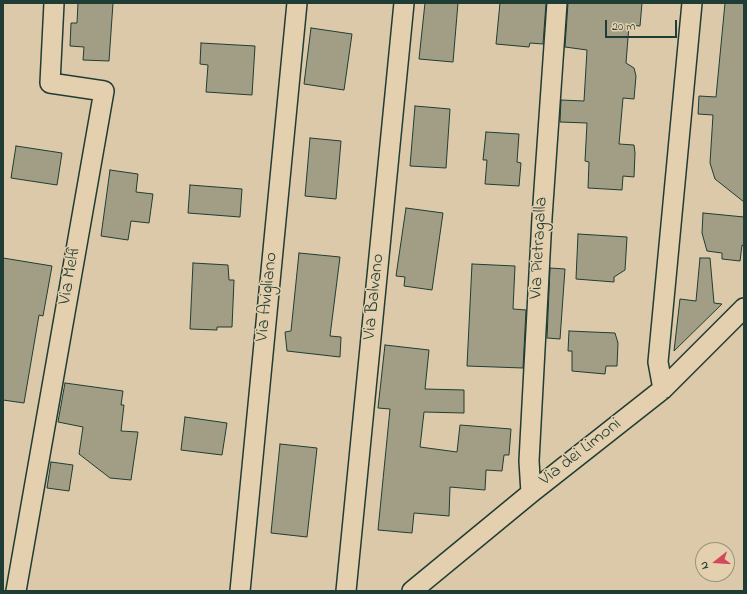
<!DOCTYPE html>
<style>
body{margin:0}
#map{position:relative;width:747px;height:594px;overflow:hidden;background:#dcc9a9;font-family:"Indie Flower",sans-serif}
canvas{display:block}
.frame{position:absolute;inset:0;border:4px solid #1f3d34;pointer-events:none}
.north{position:absolute;left:695px;top:542px;width:40px;height:40px;box-sizing:border-box;background:#e4cfae;border:1px solid #95957d;border-radius:50%;rotate:253deg;font-size:11px;font-weight:700;line-height:16px;text-align:center;color:#1f3d34}
.north::after{content:'';display:block;margin:auto;width:14px;height:18px;background:#d1495b;clip-path:polygon(50% 0,100% 100%,50% 72%,0 100%)}
.scale{position:absolute;left:605px;top:20px;width:72px;height:18px;box-sizing:border-box;border:2px solid #1f3d34;border-top:0;padding-left:5px;font-size:12px;line-height:14px;white-space:nowrap;color:#1f3d34;-webkit-text-stroke:3px #e4cfae;paint-order:stroke}
</style>
<div id="map">
<canvas width="747" height="594"></canvas>
<div class="frame"></div>
<div class="north">N</div>
<div class="scale">20 m</div>
</div>
<script>
const ctx = document.querySelector('canvas').getContext('2d');
ctx.lineJoin = 'round';
function fill(path, color) {
  ctx.fillStyle = color;
  ctx.fill(path, 'evenodd');
}
function shape(rows) {
  const path = new Path2D();
  for (const r of rows) {
    path.moveTo(r[0], r[1]);
    for (let i = 2; i < r.length; i += 2) path.lineTo(r[i], r[i + 1]);
  }
  return path;
}
function stroke(path, color, width, dash) {
  ctx.strokeStyle = color;
  ctx.lineWidth = width;
  ctx.lineCap = dash ? 'butt' : 'round';
  ctx.setLineDash(dash || []);
  ctx.stroke(path);
}
function drawText(font, color, halo, rows, align = 'center') {
  ctx.font = font + ' "Indie Flower",sans-serif';
  ctx.lineWidth = 3;
  ctx.setLineDash([]);
  ctx.textBaseline = 'middle';
  ctx.strokeStyle = halo;
  ctx.fillStyle = color;
  for (const [text, x, y, turn = 0] of rows) {
    ctx.save();
    ctx.translate(x, y);
    ctx.rotate((+turn || 0) * Math.PI / 180);
    ctx.textAlign = isNaN(turn) ? turn : align;
    if (halo) ctx.strokeText(text, 0, 0);
    ctx.fillText(text, 0, 0);
    ctx.restore();
  }
}
const building = shape([
 [78,3,113,3,109,61,83,60,84,47,70,46,71,23,77,23,78,3],
 [425,3,458,3,453,62,419,59,425,3],
 [500,3,546,3,543,44,530,43,529,47,496,44,500,3],
 [568,3,642,3,640,26,629,25,626,63,634,68,636,76,634,99,623,98,619,144,634,145,635,153,634,177,623,176,622,190,588,188,589,162,585,161,587,123,560,122,561,100,584,101,587,50,565,47,568,3],
 [725,3,744,3,744,202,715,179,710,163,713,115,698,114,699,96,716,97,725,3],
 [311,28,352,34,344,90,304,84,311,28],
 [201,43,255,46,252,95,206,92,208,65,200,64,201,43],
 [415,106,450,109,446,168,410,166,415,106],
 [486,132,519,134,517,162,521,163,519,186,485,184,487,160,483,160,486,132],
 [310,138,341,141,336,199,305,196,310,138],
 [16,146,62,153,57,185,11,178,16,146],
 [110,170,138,174,136,192,153,194,149,223,131,221,128,240,101,236,110,170],
 [190,185,242,189,240,217,188,213,190,185],
 [406,208,443,213,432,290,404,286,405,277,396,276,406,208],
 [703,213,744,217,744,246,742,245,740,261,722,259,722,253,707,251,702,233,703,213],
 [578,234,627,237,625,270,614,277,614,282,576,279,578,234],
 [299,253,340,257,330,336,341,337,340,357,287,351,285,332,291,331,299,253],
 [3,258,52,266,43,316,39,315,24,403,3,400,3,258],
 [700,258,710,258,714,303,722,304,674,351,680,299,696,301,700,258],
 [193,263,228,265,229,280,234,280,232,327,217,327,217,330,190,329,193,263],
 [472,264,515,266,513,309,526,310,523,368,467,366,472,264],
 [550,268,565,269,560,339,547,338,550,268],
 [569,331,615,333,618,343,617,366,606,366,605,374,572,371,572,351,568,351,569,331],
 [385,345,429,350,425,389,464,390,464,413,424,412,420,447,457,452,460,425,511,429,509,455,504,455,502,471,486,470,485,490,450,487,449,516,414,513,412,533,378,530,390,409,378,408,385,345],
 [65,383,123,391,121,405,124,405,121,431,138,432,131,480,110,478,79,454,83,427,58,422,65,383],
 [185,417,227,423,222,455,181,450,185,417],
 [280,444,317,448,307,537,271,533,280,444],
 [51,462,73,465,69,491,47,488,51,462]
]);
const minor = shape([
 [663,389,658,362,692,3],
 [531,493,529,461,542,218,557,3],
 [16,591,104,91,50,83,54,3],
 [240,591,297,3],
 [346,591,404,3],
 [412,591,531,493,663,389,744,308]
]);
const streetNames = [
 ["Via Pietragalla",540,248,-87],
 ["Via Melfi",71,275,-80],
 ["Via Avigliano",268,297,-84],
 ["Via Balvano",375,297,-84],
 ["Via dei Limoni",581,453,-38]
];
fill(building, '#a29e85');
stroke(building, '#1f3d34', 1);
stroke(minor, '#1f3d34', 22);
stroke(minor, '#e4cfae', 19);
drawText('18px', '#1f3d34', '#e4cfae', streetNames);
</script>
